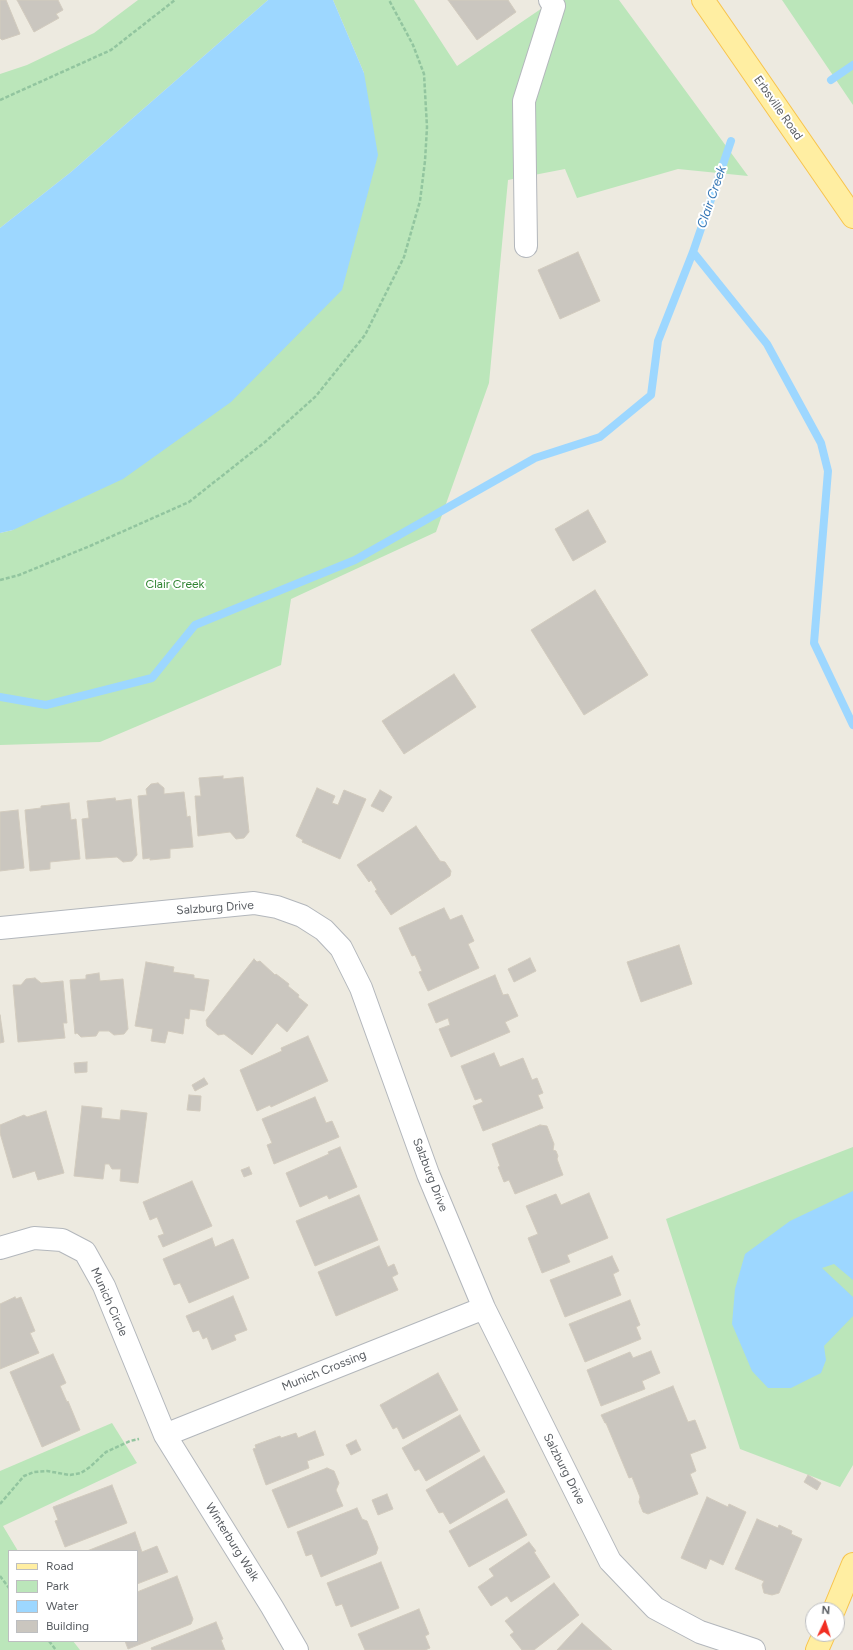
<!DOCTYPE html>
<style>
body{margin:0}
#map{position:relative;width:853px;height:1650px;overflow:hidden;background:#edeae0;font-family:Figtree,sans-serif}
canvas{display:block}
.legend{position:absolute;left:8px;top:1550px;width:130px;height:92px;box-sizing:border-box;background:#fff;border:1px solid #bdbec0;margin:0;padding:5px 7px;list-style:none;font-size:12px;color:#595d62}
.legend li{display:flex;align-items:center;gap:8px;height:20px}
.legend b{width:20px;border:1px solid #bdbec0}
.north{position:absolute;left:805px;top:1602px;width:40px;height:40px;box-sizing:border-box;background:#fff;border:1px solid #bdbec0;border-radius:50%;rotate:4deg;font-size:11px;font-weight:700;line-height:16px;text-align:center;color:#595d62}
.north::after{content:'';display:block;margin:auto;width:14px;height:18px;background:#f12d21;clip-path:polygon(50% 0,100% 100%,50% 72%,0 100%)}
</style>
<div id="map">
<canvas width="853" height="1650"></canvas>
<ul class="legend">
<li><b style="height:5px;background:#ffeea2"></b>Road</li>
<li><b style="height:11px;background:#bbe6ba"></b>Park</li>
<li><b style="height:11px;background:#9dd7ff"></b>Water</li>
<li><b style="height:11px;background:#cac6bf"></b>Building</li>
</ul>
<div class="north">N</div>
</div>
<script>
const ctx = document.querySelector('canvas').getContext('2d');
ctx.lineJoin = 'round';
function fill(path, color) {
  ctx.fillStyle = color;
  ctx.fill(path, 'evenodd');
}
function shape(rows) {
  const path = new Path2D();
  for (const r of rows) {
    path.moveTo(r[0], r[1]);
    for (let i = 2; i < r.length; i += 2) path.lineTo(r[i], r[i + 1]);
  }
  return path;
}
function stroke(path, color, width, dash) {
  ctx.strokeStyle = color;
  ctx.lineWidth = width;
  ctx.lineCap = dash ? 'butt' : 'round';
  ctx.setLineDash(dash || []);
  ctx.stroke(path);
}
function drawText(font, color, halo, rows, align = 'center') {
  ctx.font = font + ' Figtree,sans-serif';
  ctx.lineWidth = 4;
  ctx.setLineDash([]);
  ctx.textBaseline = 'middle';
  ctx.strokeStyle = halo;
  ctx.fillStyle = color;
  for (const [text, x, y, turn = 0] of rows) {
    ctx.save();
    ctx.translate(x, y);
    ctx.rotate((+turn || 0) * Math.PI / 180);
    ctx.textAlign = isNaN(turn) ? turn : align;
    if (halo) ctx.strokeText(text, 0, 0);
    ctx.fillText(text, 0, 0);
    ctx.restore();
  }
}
const green = shape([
 [138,0,268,0,71,172,0,228,0,74,27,65,94,33],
 [333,0,414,0,457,66,554,0,619,0,748,176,678,169,577,198,565,169,508,180,489,383,436,532,291,599,281,665,100,742,0,745,0,533,13,530,364,73],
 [782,0,853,0,853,105],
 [853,1147,853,1465,840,1487,740,1449,666,1219],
 [112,1423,137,1463,3,1526,18,1551,9,1551,9,1641,73,1641,80,1650,0,1650,0,1471]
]);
const water = shape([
 [268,0,333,0,364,73,378,155,342,290,231,402,123,479,13,530,0,533,0,228,71,172],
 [853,1191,853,1280,834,1264,822,1268,853,1297,853,1316,824,1346,826,1360,821,1373,791,1388,768,1388,752,1371,732,1324,735,1289,745,1254,790,1221]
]);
const stream = shape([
 [831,80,853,65],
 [693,252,767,344,821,443,828,471,814,643,853,725],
 [0,697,46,705,152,678,195,625,355,560,535,458,600,437,651,395,658,341,693,252,731,141]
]);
const building = shape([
 [0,0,6,0,20,34,2,40,0,38,0,0],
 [17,0,58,0,63,10,56,14,59,18,34,32,17,0],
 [448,0,508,0,516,12,477,40,448,0],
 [578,252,600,301,560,319,538,270,578,252],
 [588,510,606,542,573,561,555,529,588,510],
 [595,590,648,675,584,715,531,630,595,590],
 [454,674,476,707,404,754,382,721,454,674],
 [223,776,223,779,243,777,249,832,244,838,236,839,230,832,198,836,195,796,201,796,199,778,223,776],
 [158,783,164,788,164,794,184,792,187,817,190,816,193,847,170,849,170,858,150,860,150,858,143,859,138,796,147,795,146,789,151,784,158,783],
 [317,788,335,796,332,803,338,805,344,790,366,799,340,859,302,842,303,840,296,836,317,788],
 [380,790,392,797,383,812,371,806,380,790],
 [115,798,116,801,131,799,137,855,132,861,123,862,117,857,86,859,82,819,89,818,87,801,115,798],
 [69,803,71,820,76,819,80,859,50,862,50,869,30,871,25,810,41,808,41,806,69,803],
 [18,810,24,868,0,871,0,812,18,810],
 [416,826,440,861,445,862,451,871,450,876,391,915,375,891,377,890,371,880,369,882,357,865,416,826],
 [444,908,450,920,462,915,474,941,468,944,479,968,428,991,419,972,422,971,415,955,412,956,399,928,444,908],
 [679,945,692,984,641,1002,627,962,679,945],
 [530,958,536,971,514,982,508,969,530,958],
 [254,959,257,962,260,961,275,975,276,974,289,984,288,986,299,995,298,997,308,1005,287,1032,277,1023,252,1055,224,1034,218,1035,207,1026,206,1020,254,959],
 [146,962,174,967,173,972,194,975,194,978,209,980,204,1011,190,1009,189,1019,185,1018,183,1034,168,1031,165,1043,151,1041,153,1029,135,1026,146,962],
 [99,973,100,981,123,979,128,1029,124,1034,114,1035,109,1031,99,1031,96,1036,81,1037,77,1033,75,1034,70,980,86,979,86,975,99,973],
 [495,975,503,995,508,994,518,1016,505,1022,510,1032,451,1057,439,1029,450,1025,448,1018,436,1023,428,1004,495,975],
 [35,978,41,983,63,981,67,1023,63,1023,65,1038,18,1042,13,985,21,985,26,979,35,978],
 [0,1015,4,1042,0,1043,0,1015],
 [308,1036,328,1081,271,1107,270,1105,257,1111,240,1070,282,1051,281,1048,308,1036],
 [494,1053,500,1067,523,1058,532,1080,537,1078,543,1093,538,1095,543,1108,483,1131,473,1106,483,1102,481,1098,475,1100,461,1066,494,1053],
 [87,1062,87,1072,75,1073,74,1063,87,1062],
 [204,1078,208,1084,195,1091,192,1085,204,1078],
 [189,1095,201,1096,200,1111,187,1110,189,1095],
 [315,1097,326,1123,332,1121,339,1137,274,1164,267,1145,272,1143,262,1119,315,1097],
 [82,1106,102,1108,101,1118,120,1120,121,1110,147,1113,138,1183,120,1181,121,1169,112,1169,109,1164,105,1164,103,1179,74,1176,82,1106],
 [46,1111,64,1173,38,1180,35,1171,13,1178,0,1133,0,1125,24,1115,27,1117,46,1111],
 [540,1125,547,1126,554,1144,553,1150,556,1151,558,1156,557,1159,563,1175,515,1194,509,1180,504,1182,498,1167,500,1166,492,1144,540,1125],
 [340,1147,357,1187,329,1199,327,1195,300,1207,286,1173,329,1154,328,1152,340,1147],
 [249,1167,252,1174,244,1177,241,1170,249,1167],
 [192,1181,212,1226,163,1247,158,1236,164,1234,157,1217,150,1220,143,1202,192,1181],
 [589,1193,608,1238,567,1255,570,1262,542,1273,528,1238,538,1234,526,1206,556,1194,561,1205,589,1193],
 [359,1195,378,1240,315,1266,296,1221,359,1195],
 [212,1238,215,1247,233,1239,249,1278,189,1303,180,1283,174,1285,163,1259,212,1238],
 [379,1246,388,1267,394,1264,398,1274,392,1277,398,1290,336,1316,318,1272,379,1246],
 [612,1256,619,1271,613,1274,621,1295,565,1317,550,1280,612,1256],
 [233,1296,247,1330,234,1335,236,1340,212,1350,207,1337,203,1339,199,1330,193,1332,186,1316,233,1296],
 [15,1297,16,1299,21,1297,35,1331,30,1333,39,1353,0,1369,0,1304,15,1297],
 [630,1300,640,1325,636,1327,641,1339,585,1362,569,1324,630,1300],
 [651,1351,660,1373,642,1381,645,1389,601,1406,587,1370,630,1352,633,1358,651,1351],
 [53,1354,66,1383,60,1386,67,1402,68,1401,80,1430,42,1447,10,1372,53,1354],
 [438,1373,458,1410,403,1439,397,1427,393,1429,380,1405,438,1373],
 [673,1386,688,1422,695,1420,706,1448,690,1454,696,1471,690,1474,698,1494,648,1514,643,1512,639,1502,640,1497,632,1477,629,1478,606,1423,605,1423,601,1415,673,1386],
 [460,1415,480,1451,426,1481,419,1469,415,1471,402,1448,460,1415],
 [315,1431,324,1455,307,1461,309,1468,266,1485,253,1449,256,1448,255,1445,280,1436,281,1438,296,1433,298,1438,315,1431],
 [356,1440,361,1450,351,1455,346,1445,356,1440],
 [484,1456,505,1492,450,1524,443,1512,439,1513,426,1490,484,1456],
 [327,1468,334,1471,339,1483,336,1490,343,1506,288,1528,272,1490,327,1468],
 [808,1475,821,1483,817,1490,804,1482,808,1475],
 [112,1485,127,1523,65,1547,55,1521,58,1520,53,1507,112,1485],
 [387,1494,393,1509,378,1515,372,1500,387,1494],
 [707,1497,728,1507,729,1504,746,1512,723,1565,710,1559,706,1569,681,1558,707,1497],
 [507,1499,527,1535,469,1567,449,1531,507,1499],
 [357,1508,362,1519,367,1521,378,1548,376,1554,321,1577,312,1554,306,1556,297,1532,357,1508],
 [757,1519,778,1528,779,1525,792,1531,791,1534,802,1539,779,1593,772,1595,764,1593,762,1585,764,1581,735,1569,757,1519],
 [135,1532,142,1552,157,1546,168,1572,137,1584,137,1551,87,1551,135,1532],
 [529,1542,536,1551,534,1552,550,1577,511,1602,507,1596,491,1606,478,1587,494,1576,489,1569,529,1542],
 [381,1562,399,1608,351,1627,342,1604,336,1606,327,1583,381,1562],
 [177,1576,193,1619,191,1624,128,1649,125,1641,137,1641,137,1592,177,1576],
 [554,1583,579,1615,534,1650,522,1650,510,1635,514,1632,505,1621,554,1583],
 [419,1609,429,1634,425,1636,430,1648,425,1650,365,1650,358,1634,419,1609],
 [216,1622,223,1639,221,1640,225,1650,152,1650,151,1648,216,1622],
 [582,1623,612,1650,557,1650,582,1623]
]);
const path = shape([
 [0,100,111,50,175,0],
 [0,580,19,575,90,546,189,502,265,442,316,396,365,335,404,257,420,201,425,161,427,127,424,74,413,45,389,0],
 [0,1504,24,1476,34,1472,47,1471,70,1475,81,1473,90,1467,106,1452,130,1441,139,1439],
 [0,1576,9,1588],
 [49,1641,56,1650]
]);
const minor = shape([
 [526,246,524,101,554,6,550,0],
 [0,928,254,903,277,907,302,916,324,930,341,948,361,988,428,1174,484,1308,610,1561,655,1608,700,1632,754,1650],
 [0,1248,34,1238,62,1240,85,1252,104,1286,165,1435,272,1607,297,1650],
 [165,1435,484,1308]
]);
const major = shape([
 [703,0,853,217],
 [834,1610,853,1564],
 [817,1650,824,1634]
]);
const streetNames = [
 ["Erbsville Road",778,108,55],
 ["Salzburg Drive",215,908,-4],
 ["Salzburg Drive",430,1175,69],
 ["Munich Circle",109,1302,66],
 ["Munich Crossing",324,1371,-22],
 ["Salzburg Drive",564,1469,63],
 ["Winterburg Walk",232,1542,58]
];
const parkNames = [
 ["Clair Creek",175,584]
];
const waterNames = [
 ["Clair Creek",712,197,-71]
];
fill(green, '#bbe6ba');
fill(water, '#9dd7ff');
stroke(stream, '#9dd7ff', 8);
fill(building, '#cac6bf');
stroke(building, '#d2cbbe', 1);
stroke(minor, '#b3b7bc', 24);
stroke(major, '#f8c44d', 24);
stroke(path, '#92c59f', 2.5, [4, 2]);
stroke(minor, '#fff', 22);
stroke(major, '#ffeea2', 22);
drawText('12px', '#595d62', '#fff', streetNames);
drawText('12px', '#2f8331', '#fff', parkNames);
drawText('italic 13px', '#3778b6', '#fff', waterNames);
</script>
